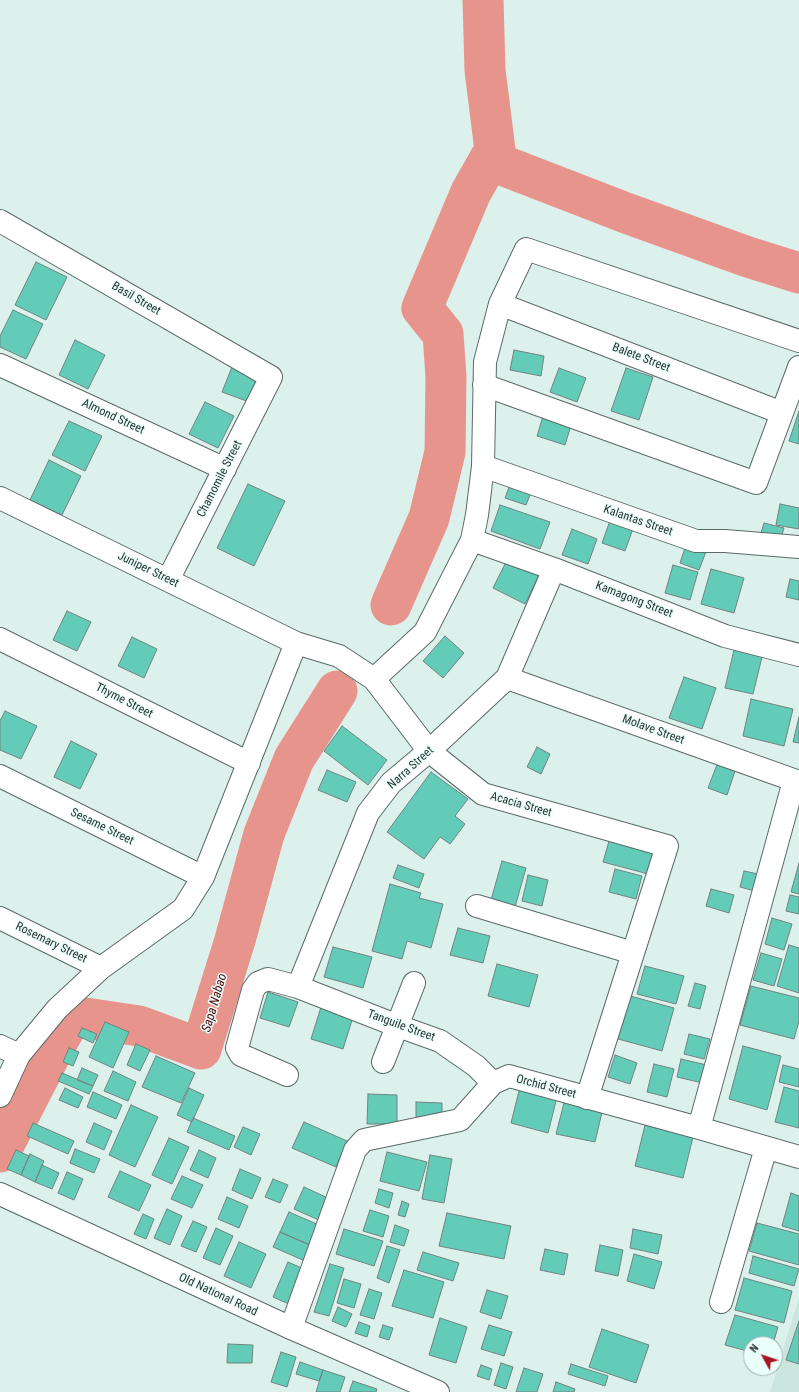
<!DOCTYPE html>
<style>
body{margin:0}
#map{position:relative;width:799px;height:1392px;overflow:hidden;background:#ddf1ec;font-family:"Roboto Condensed",sans-serif}
canvas{display:block}
.north{position:absolute;left:743px;top:1336px;width:40px;height:40px;box-sizing:border-box;background:#eafefa;border:1px solid #9eaeaa;border-radius:50%;rotate:310deg;font-size:11px;font-weight:700;line-height:16px;text-align:center;color:#2d3533}
.north::after{content:'';display:block;margin:auto;width:14px;height:18px;background:#a8131f;clip-path:polygon(50% 0,100% 100%,50% 72%,0 100%)}
</style>
<div id="map">
<canvas width="799" height="1392"></canvas>
<div class="north">N</div>
</div>
<script>
const ctx = document.querySelector('canvas').getContext('2d');
ctx.lineJoin = 'round';
function fill(path, color) {
  ctx.fillStyle = color;
  ctx.fill(path, 'evenodd');
}
function shape(rows) {
  const path = new Path2D();
  for (const r of rows) {
    path.moveTo(r[0], r[1]);
    for (let i = 2; i < r.length; i += 2) path.lineTo(r[i], r[i + 1]);
  }
  return path;
}
function stroke(path, color, width, dash) {
  ctx.strokeStyle = color;
  ctx.lineWidth = width;
  ctx.lineCap = dash ? 'butt' : 'round';
  ctx.setLineDash(dash || []);
  ctx.stroke(path);
}
function drawText(font, color, halo, rows, align = 'center') {
  ctx.font = font + ' "Roboto Condensed",sans-serif';
  ctx.lineWidth = 3;
  ctx.setLineDash([]);
  ctx.textBaseline = 'middle';
  ctx.strokeStyle = halo;
  ctx.fillStyle = color;
  for (const [text, x, y, turn = 0] of rows) {
    ctx.save();
    ctx.translate(x, y);
    ctx.rotate((+turn || 0) * Math.PI / 180);
    ctx.textAlign = isNaN(turn) ? turn : align;
    if (halo) ctx.strokeText(text, 0, 0);
    ctx.fillText(text, 0, 0);
    ctx.restore();
  }
}
const built = shape([
 [799,1297,799,1392,770,1392]
]);
const river = shape([
 [489,160,626,213,748,257,799,273],
 [391,605,429,518,445,452,446,377,443,334,422,308,471,192,495,150,485,70,483,0],
 [0,1152,53,1049,72,1016,139,1026,201,1049,235,940,264,834,294,759,337,691]
]);
const building = shape([
 [36,262,67,277,46,320,15,305,36,262],
 [13,310,43,324,26,359,0,347,0,336,13,310],
 [75,340,105,355,88,389,59,375,75,340],
 [514,350,544,356,541,376,510,370,514,350],
 [232,367,261,379,252,403,222,392,232,367],
 [559,368,586,378,577,402,550,392,559,368],
 [626,368,653,377,639,420,611,411,626,368],
 [205,402,234,416,218,448,189,434,205,402],
 [799,411,799,444,789,441,799,411],
 [544,413,572,422,565,445,537,436,544,413],
 [69,421,102,436,85,471,52,455,69,421],
 [49,460,81,476,62,515,30,500,49,460],
 [511,482,532,490,526,505,505,498,511,482],
 [248,484,285,501,254,566,217,548,248,484],
 [780,504,799,508,799,529,776,525,780,504],
 [500,505,550,522,540,549,491,531,500,505],
 [611,518,634,526,625,551,602,543,611,518],
 [764,523,784,528,781,538,761,533,764,523],
 [572,529,597,539,588,564,562,555,572,529],
 [687,542,707,549,699,570,680,563,687,542],
 [508,558,540,573,525,604,493,588,508,558],
 [673,565,698,572,690,600,665,593,673,565],
 [711,569,744,578,734,613,701,604,711,569],
 [790,579,799,581,799,600,786,597,790,579],
 [67,611,91,622,77,651,53,640,67,611],
 [445,636,464,653,443,678,423,661,445,636],
 [132,637,157,649,144,678,118,666,132,637],
 [734,650,762,657,753,694,725,688,734,650],
 [684,677,716,688,702,729,669,718,684,677],
 [751,699,793,709,784,746,743,736,751,699],
 [5,711,37,726,21,759,0,750,0,721,5,711],
 [799,717,799,743,793,742,799,717],
 [342,726,387,760,368,785,324,751,342,726],
 [71,741,97,754,80,789,54,777,71,741],
 [537,747,550,754,541,774,527,767,537,747],
 [718,762,736,768,727,795,708,788,718,762],
 [327,770,356,782,347,802,318,790,327,770],
 [431,772,468,799,455,816,465,824,450,844,440,837,424,859,387,832,431,772],
 [611,834,660,847,652,875,603,862,611,834],
 [502,861,526,868,515,907,491,900,502,861],
 [799,863,799,894,791,892,799,863],
 [398,865,424,874,419,888,393,878,398,865],
 [615,869,642,876,636,899,609,892,615,869],
 [744,871,763,875,759,892,740,887,744,871],
 [528,875,548,880,542,906,522,901,528,875],
 [390,884,421,893,419,898,443,904,431,948,407,941,402,959,372,951,390,884],
 [711,889,734,895,729,913,706,906,711,889],
 [790,895,799,897,799,914,786,911,790,895],
 [772,918,792,924,784,950,765,944,772,918],
 [458,928,490,936,483,963,450,955,458,928],
 [789,945,799,948,799,993,777,986,789,945],
 [333,947,372,957,363,988,324,977,333,947],
 [761,953,782,959,774,986,753,980,761,953],
 [497,964,538,975,529,1007,488,996,497,964],
 [645,966,684,976,676,1004,637,994,645,966],
 [695,983,706,986,700,1009,688,1006,695,983],
 [751,986,799,998,799,1021,794,1039,740,1025,751,986],
 [268,992,298,1002,289,1027,260,1018,268,992],
 [623,994,674,1008,662,1051,611,1037,623,994],
 [321,1007,353,1017,343,1049,311,1039,321,1007],
 [105,1022,129,1032,113,1068,89,1057,105,1022],
 [82,1028,97,1034,93,1043,78,1036,82,1028],
 [689,1034,710,1039,704,1059,684,1054,689,1034],
 [136,1044,150,1050,140,1071,127,1065,136,1044],
 [743,1046,781,1056,767,1110,729,1099,743,1046],
 [69,1048,79,1052,73,1066,63,1062,69,1048],
 [615,1055,637,1063,630,1084,608,1077,615,1055],
 [156,1056,195,1073,181,1103,142,1087,156,1056],
 [681,1059,711,1066,707,1084,677,1077,681,1059],
 [654,1064,674,1069,667,1097,647,1092,654,1064],
 [783,1065,799,1069,799,1087,779,1082,783,1065],
 [82,1068,98,1075,93,1086,77,1080,82,1068],
 [113,1071,136,1082,128,1101,104,1091,113,1071],
 [62,1073,93,1086,89,1094,58,1081,62,1073],
 [520,1087,557,1097,548,1133,511,1123,520,1087],
 [784,1087,799,1091,799,1128,775,1122,784,1087],
 [65,1088,83,1097,78,1108,59,1100,65,1088],
 [189,1088,204,1095,192,1122,177,1115,189,1088],
 [93,1092,122,1105,116,1119,87,1107,93,1092],
 [368,1094,397,1095,397,1124,367,1124,368,1094],
 [565,1099,603,1108,595,1142,556,1134,565,1099],
 [416,1102,442,1103,442,1120,416,1119,416,1102],
 [131,1105,158,1117,135,1167,109,1155,131,1105],
 [193,1118,235,1136,229,1150,187,1132,193,1118],
 [304,1122,347,1141,336,1167,292,1148,304,1122],
 [33,1123,74,1141,68,1154,27,1136,33,1123],
 [94,1123,112,1131,104,1150,86,1142,94,1123],
 [645,1125,693,1137,683,1178,635,1166,645,1125],
 [243,1127,260,1134,251,1155,234,1147,243,1127],
 [169,1138,189,1147,172,1184,152,1175,169,1138],
 [75,1149,100,1159,94,1173,70,1163,75,1149],
 [16,1150,29,1156,21,1175,7,1169,16,1150],
 [199,1150,216,1158,208,1178,190,1170,199,1150],
 [387,1152,427,1162,419,1191,380,1181,387,1152],
 [30,1154,44,1161,35,1182,21,1175,30,1154],
 [430,1155,452,1159,444,1203,422,1199,430,1155],
 [42,1165,59,1173,52,1189,35,1182,42,1165],
 [240,1169,261,1178,252,1199,232,1190,240,1169],
 [120,1171,151,1185,139,1211,108,1197,120,1171],
 [67,1172,83,1179,74,1200,58,1193,67,1172],
 [182,1176,203,1185,192,1208,171,1199,182,1176],
 [273,1179,288,1185,280,1203,265,1197,273,1179],
 [304,1187,330,1199,321,1221,294,1209,304,1187],
 [379,1189,393,1193,389,1208,375,1203,379,1189],
 [791,1193,799,1196,799,1231,782,1226,791,1193],
 [227,1197,248,1206,239,1228,218,1219,227,1197],
 [402,1201,409,1204,405,1217,398,1215,402,1201],
 [167,1209,182,1216,170,1245,154,1238,167,1209],
 [370,1210,389,1216,383,1237,363,1231,370,1210],
 [289,1212,319,1225,310,1245,280,1232,289,1212],
 [447,1213,511,1226,504,1259,439,1246,447,1213],
 [143,1214,154,1219,146,1239,134,1234,143,1214],
 [193,1221,207,1227,196,1252,181,1246,193,1221],
 [757,1223,799,1234,799,1265,749,1251,757,1223],
 [395,1225,409,1230,404,1246,390,1242,395,1225],
 [216,1228,233,1236,220,1265,203,1258,216,1228],
 [344,1229,383,1241,374,1266,336,1254,344,1229],
 [633,1229,662,1235,658,1254,630,1248,633,1229],
 [280,1232,312,1246,305,1261,273,1247,280,1232],
 [239,1242,266,1254,251,1288,224,1276,239,1242],
 [600,1245,623,1250,618,1276,595,1271,600,1245],
 [387,1246,400,1250,389,1283,377,1278,387,1246],
 [545,1249,568,1254,564,1275,540,1270,545,1249],
 [423,1252,459,1263,453,1281,417,1270,423,1252],
 [634,1254,662,1262,654,1289,627,1281,634,1254],
 [753,1256,799,1269,794,1286,749,1273,753,1256],
 [288,1262,304,1269,289,1304,273,1297,288,1262],
 [330,1264,344,1268,329,1316,314,1312,330,1264],
 [404,1270,444,1282,433,1318,392,1306,404,1270],
 [744,1278,792,1291,784,1323,735,1310,744,1278],
 [344,1279,361,1284,354,1308,337,1303,344,1279],
 [369,1289,382,1293,374,1319,360,1315,369,1289],
 [487,1290,508,1296,501,1319,480,1312,487,1290],
 [338,1307,352,1314,346,1327,332,1321,338,1307],
 [735,1315,778,1327,773,1344,751,1344,751,1352,725,1345,735,1315],
 [440,1318,467,1327,456,1363,429,1355,440,1318],
 [799,1321,799,1364,786,1360,799,1321],
 [359,1322,370,1326,367,1337,355,1333,359,1322],
 [383,1325,393,1328,389,1340,379,1337,383,1325],
 [489,1325,512,1332,504,1356,481,1349,489,1325],
 [602,1329,649,1345,636,1383,589,1367,602,1329],
 [228,1344,253,1345,252,1363,227,1363,228,1344],
 [281,1352,296,1357,287,1387,271,1382,281,1352],
 [300,1362,323,1370,319,1381,296,1374,300,1362],
 [501,1363,513,1367,506,1389,494,1385,501,1363],
 [571,1364,608,1376,605,1386,568,1374,571,1364],
 [481,1365,492,1369,489,1380,477,1376,481,1365],
 [524,1368,543,1374,537,1392,516,1392,524,1368],
 [323,1370,345,1377,340,1392,316,1392,323,1370],
 [353,1381,377,1389,376,1392,349,1392,353,1381],
 [556,1382,575,1389,574,1392,553,1392,556,1382]
]);
const minor = shape([
 [0,221,271,377,168,580],
 [500,304,782,413],
 [0,365,225,469],
 [484,385,756,483,799,367],
 [483,466,696,541,725,541,799,547],
 [0,498,296,643,339,656,374,679,429,751,483,794,667,846,587,1098],
 [472,540,554,569,725,636,799,655],
 [0,639,249,763],
 [507,678,799,782],
 [374,679,425,632,472,540,477,515,483,466,485,362,500,304,526,249,799,341],
 [0,776,203,877],
 [477,906,633,953],
 [0,918,101,968],
 [298,987,368,813,391,783,429,751,507,678,554,569],
 [0,1046,19,1055],
 [383,1062,414,983],
 [287,1075,241,1055,237,1048,253,990,258,983,268,979,298,987,398,1026,440,1041,476,1066,493,1083],
 [0,1096,19,1055,57,1009,101,968,183,909,203,877,296,643],
 [699,1128,794,781],
 [721,1302,766,1148],
 [291,1328,355,1150,364,1140,460,1120,493,1083,509,1076,699,1128,799,1157]
]);
const major = shape([
 [0,1194,291,1328,438,1392]
]);
const streetNames = [
 ["Basil Street",136,299,30],
 ["Balete Street",641,358,21],
 ["Almond Street",113,417,25],
 ["Chamomile Street",220,479,-63],
 ["Kalantas Street",638,521,19],
 ["Juniper Street",148,570,26],
 ["Kamagong Street",634,600,21],
 ["Thyme Street",124,701,27],
 ["Molave Street",653,730,20],
 ["Narra Street",411,768,-42],
 ["Acacia Street",521,805,16],
 ["Sesame Street",102,827,26],
 ["Rosemary Street",51,943,26],
 ["Tanguile Street",401,1026,20],
 ["Orchid Street",546,1087,15],
 ["Old National Road",218,1295,25]
];
const waterNames = [
 ["Sapa Nabao",215,1003,-74]
];
fill(built, '#cae6df');
stroke(river, '#e7948d', 41);
fill(building, '#63ccb9');
stroke(building, '#71837f', 1);
stroke(minor, '#5a6b67', 24);
stroke(major, '#5a6b67', 24);
stroke(minor, '#fff', 22);
stroke(major, '#fff', 22);
drawText('12px', '#2d3533', '#eafefa', streetNames);
drawText('italic 13px', '#53080c', '#eafefa', waterNames);
</script>
